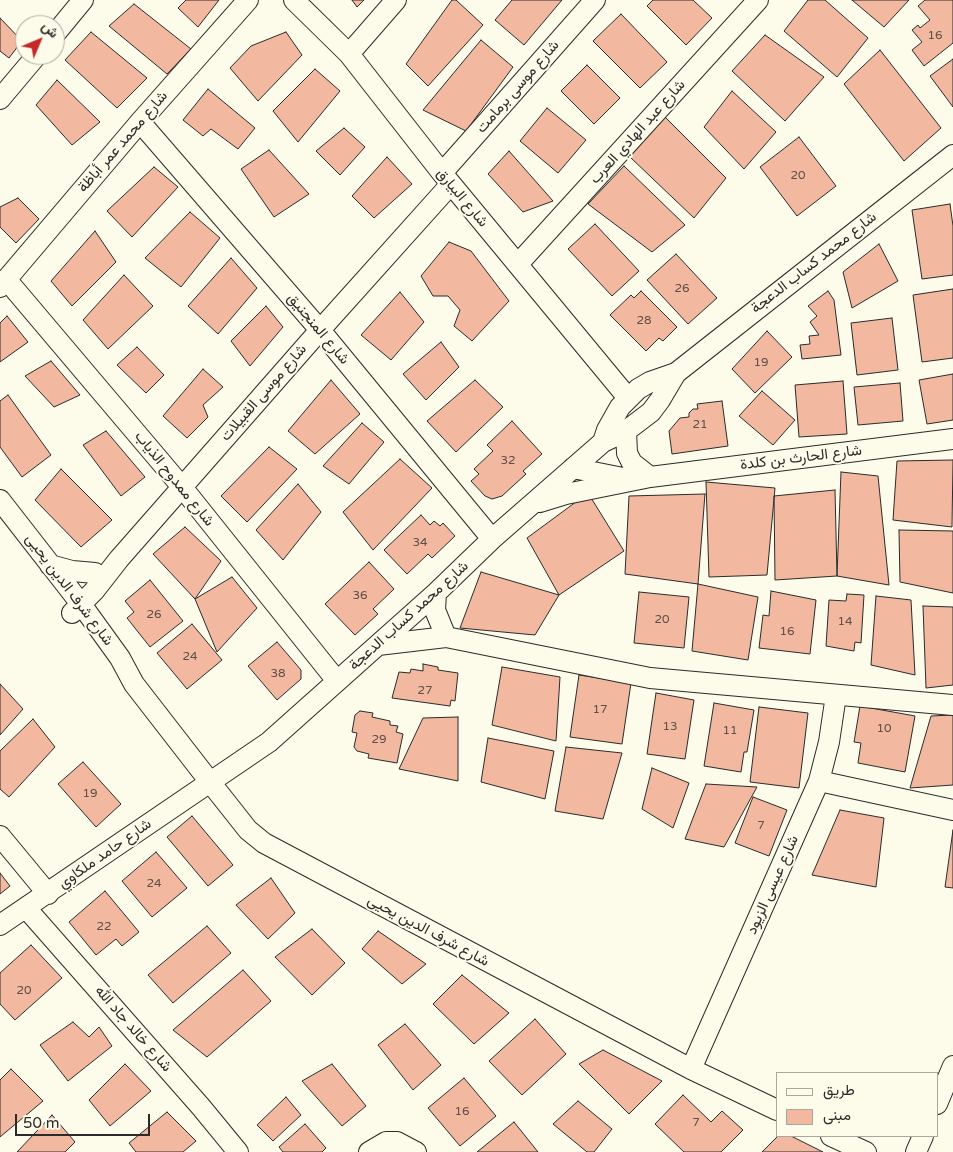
<!DOCTYPE html>
<meta charset="utf-8">
<style>
body{margin:0}
#map{position:relative;width:953px;height:1152px;overflow:hidden;background:#fdfbea;font-family:"Varela Round",Vazirmatn,sans-serif}
canvas{display:block}
.legend{position:absolute;left:776px;top:1072px;width:162px;height:65px;box-sizing:border-box;background:#fdfbea;border:1px solid #a9a89e;margin:0;padding:6px 9px;list-style:none;font-size:15px;color:#2b2b2b}
.legend li{display:flex;align-items:center;gap:10px;height:25px}
.legend b{width:25px;border:1px solid #a9a89e}
.north{position:absolute;left:15px;top:15px;width:50px;height:50px;box-sizing:border-box;background:#fdfbea;border:1px solid #a9a89e;border-radius:50%;rotate:45deg;font-size:14px;font-weight:700;line-height:20px;text-align:center;color:#2b2b2b}
.north::after{content:'';display:block;margin:auto;width:18px;height:22px;background:#c62828;clip-path:polygon(50% 0,100% 100%,50% 72%,0 100%)}
.scale{position:absolute;left:15px;top:1114px;width:135px;height:22px;box-sizing:border-box;border:2px solid #2b2b2b;border-top:0;padding-left:6px;font-size:15px;line-height:18px;white-space:nowrap;color:#2b2b2b;-webkit-text-stroke:4px #fdfbea;paint-order:stroke}
</style>
<div id="map">
<canvas width="953" height="1152"></canvas>
<ul class="legend">
<li><b style="height:6px;background:#fdfbea"></b>طريق</li>
<li><b style="height:14px;background:#f2b8a0"></b>مبنى</li>
</ul>
<div class="north">ش</div>
<div class="scale">50 m</div>
</div>
<script>
const ctx = document.querySelector('canvas').getContext('2d');
ctx.lineJoin = 'round';
function fill(path, color) {
  ctx.fillStyle = color;
  ctx.fill(path, 'evenodd');
}
function shape(rows) {
  const path = new Path2D();
  for (const r of rows) {
    path.moveTo(r[0], r[1]);
    for (let i = 2; i < r.length; i += 2) path.lineTo(r[i], r[i + 1]);
  }
  return path;
}
function stroke(path, color, width, dash) {
  ctx.strokeStyle = color;
  ctx.lineWidth = width;
  ctx.lineCap = dash ? 'butt' : 'round';
  ctx.setLineDash(dash || []);
  ctx.stroke(path);
}
function drawText(font, color, halo, rows, align = 'center') {
  ctx.font = font + ' "Varela Round",Vazirmatn,sans-serif';
  ctx.lineWidth = 4;
  ctx.setLineDash([]);
  ctx.textBaseline = 'middle';
  ctx.strokeStyle = halo;
  ctx.fillStyle = color;
  for (const [text, x, y, turn = 0] of rows) {
    ctx.save();
    ctx.translate(x, y);
    ctx.rotate((+turn || 0) * Math.PI / 180);
    ctx.textAlign = isNaN(turn) ? turn : align;
    if (halo) ctx.strokeText(text, 0, 0);
    ctx.fillText(text, 0, 0);
    ctx.restore();
  }
}
const building = shape([
 [186,0,219,0,198,27,178,8,186,0],
 [352,0,364,0,357,7,352,0],
 [452,0,456,0,483,25,428,86,406,64,452,0],
 [512,0,562,0,524,45,495,20,512,0],
 [653,0,693,0,712,18,686,45,647,6,653,0],
 [808,0,825,0,868,38,837,77,784,31,808,0],
 [852,0,909,0,884,27,852,0],
 [925,0,953,0,953,43,924,66,912,50,922,42,912,30,918,25,920,28,930,20,918,6,925,0],
 [134,4,191,49,167,74,109,26,134,4],
 [621,14,667,62,640,88,593,41,621,14],
 [0,18,22,41,9,58,0,51,0,18],
 [91,32,147,78,117,108,65,60,91,32],
 [286,32,302,55,258,101,230,68,251,46,286,32],
 [765,35,824,77,785,121,732,71,765,35],
 [481,40,513,67,466,131,423,110,481,40],
 [880,50,941,128,904,161,844,84,880,50],
 [953,59,953,107,930,76,953,59],
 [587,65,620,98,594,124,561,91,587,65],
 [315,69,340,91,298,142,273,111,315,69],
 [57,80,100,122,72,145,36,105,57,80],
 [208,89,255,128,238,149,211,129,203,136,183,120,208,89],
 [732,91,776,132,744,169,704,127,732,91],
 [547,108,586,140,558,173,520,141,547,108],
 [663,115,726,178,694,218,630,157,663,115],
 [344,128,365,147,340,175,316,151,344,128],
 [799,137,836,186,797,216,760,167,799,137],
 [269,150,309,194,274,217,241,169,269,150],
 [509,151,553,201,523,212,488,174,509,151],
 [387,157,412,184,374,218,352,196,387,157],
 [624,166,685,225,652,252,588,204,624,166],
 [154,167,178,187,132,237,107,211,154,167],
 [18,198,39,219,16,243,0,227,0,207,18,198],
 [950,204,953,226,953,275,922,279,912,210,950,204],
 [190,212,220,238,181,287,145,258,190,212],
 [595,224,639,271,612,296,568,249,595,224],
 [95,231,116,262,72,306,51,281,95,231],
 [449,242,471,251,509,301,472,341,454,326,460,310,448,296,433,296,421,276,449,242],
 [879,244,898,281,852,308,843,272,879,244],
 [676,254,717,298,688,324,647,280,676,254],
 [231,258,257,288,218,334,188,306,231,258],
 [124,275,153,306,108,349,83,320,124,275],
 [953,289,953,358,922,362,913,295,953,289],
 [641,291,677,327,663,341,659,338,646,351,610,315,631,295,634,298,641,291],
 [828,291,834,300,841,355,802,359,800,345,810,344,809,336,819,335,810,322,817,316,808,306,828,291],
 [400,292,424,322,391,360,361,335,400,292],
 [266,306,283,327,250,366,231,341,266,306],
 [7,316,28,342,0,362,0,323,7,316],
 [892,318,898,370,857,375,851,323,892,318],
 [767,331,792,357,755,393,732,369,767,331],
 [441,342,459,367,426,400,403,374,441,342],
 [137,347,164,375,146,393,117,365,137,347],
 [51,361,80,395,54,407,25,376,51,361],
 [203,369,223,387,203,405,208,417,187,438,163,416,203,369],
 [953,374,953,420,927,424,919,380,953,374],
 [331,380,360,414,315,454,288,431,331,380],
 [475,380,503,407,456,452,427,421,475,380],
 [843,381,847,434,799,437,795,385,843,381],
 [900,383,903,421,858,425,854,387,900,383],
 [762,391,795,420,773,445,739,416,762,391],
 [8,395,51,455,22,477,0,447,0,401,8,395],
 [722,401,728,446,672,454,669,431,680,418,689,417,689,413,693,409,698,409,697,404,722,401],
 [512,421,542,454,523,471,526,474,502,496,492,499,485,496,471,481,479,474,474,469,493,451,487,445,512,421],
 [362,423,384,442,349,484,323,466,362,423],
 [106,431,145,477,121,496,83,445,106,431],
 [269,447,297,469,247,522,221,496,269,447],
 [400,459,432,488,373,550,343,512,400,459],
 [953,460,952,527,893,520,897,461,953,460],
 [61,469,112,520,81,547,35,500,61,469],
 [841,472,878,476,889,585,837,576,841,472],
 [706,482,775,488,767,575,709,577,706,482],
 [298,484,321,512,283,560,256,530,298,484],
 [835,490,837,576,775,580,774,496,835,490],
 [588,493,624,551,559,595,527,538,588,493],
 [705,494,698,584,625,574,629,496,705,494],
 [421,515,430,525,434,521,440,526,443,523,455,536,432,558,428,554,407,574,384,550,421,515],
 [185,527,221,561,195,599,153,554,185,527],
 [899,530,953,531,953,593,900,582,899,530],
 [369,562,394,589,373,609,378,614,355,635,325,604,369,562],
 [481,572,559,595,535,635,460,628,481,572],
 [232,577,257,608,217,652,195,599,232,577],
 [150,580,183,621,150,647,127,618,134,612,125,601,150,580],
 [698,584,758,597,748,660,692,651,698,584],
 [771,591,816,600,810,654,759,648,763,615,769,616,771,591],
 [639,592,689,597,684,648,634,643,639,592],
 [847,594,864,595,861,643,855,642,854,651,826,646,829,600,846,601,847,594],
 [876,596,911,600,915,675,871,665,876,596],
 [923,606,953,607,953,685,926,688,923,606],
 [192,624,222,660,187,689,157,653,192,624],
 [277,642,301,670,301,679,277,700,248,666,277,642],
 [423,664,438,667,438,670,458,673,455,701,451,700,450,706,392,698,399,672,410,673,411,669,423,671,423,664],
 [502,667,560,677,556,741,492,725,502,667],
 [579,675,631,683,622,744,570,737,579,675],
 [0,684,23,709,0,735,0,684],
 [656,693,694,700,685,759,647,754,656,693],
 [714,703,754,710,747,752,744,752,741,772,704,766,714,703],
 [860,706,915,716,905,772,858,763,861,743,854,742,860,706],
 [759,707,808,713,799,788,750,782,759,707],
 [360,711,373,713,372,717,390,721,390,725,398,726,396,732,403,734,397,763,368,758,369,754,357,751,354,747,357,733,352,732,355,715,360,711],
 [953,715,953,785,910,788,931,716,953,715],
 [458,717,458,781,399,769,423,718,458,717],
 [33,719,55,747,9,797,0,789,0,751,33,719],
 [488,738,554,751,545,799,481,782,488,738],
 [566,747,622,753,603,819,555,811,566,747],
 [83,762,121,804,96,827,58,784,83,762],
 [652,768,689,783,673,828,642,809,652,768],
 [706,784,757,787,724,847,685,839,706,784],
 [753,797,787,810,769,856,735,843,753,797],
 [840,810,884,818,876,887,812,875,840,810],
 [192,816,233,865,208,886,167,837,192,816],
 [953,830,953,888,945,887,953,830],
 [156,852,187,888,152,917,122,881,156,852],
 [0,873,10,886,0,894,0,873],
 [271,878,295,913,268,939,236,905,271,878],
 [105,891,139,932,122,946,116,939,96,955,69,922,105,891],
 [207,926,231,953,173,1003,148,975,207,926],
 [312,929,345,963,312,995,275,957,312,929],
 [378,931,426,964,402,984,362,949,378,931],
 [31,945,62,978,15,1020,0,1004,0,973,31,945],
 [243,970,271,1001,207,1057,173,1030,243,970],
 [462,975,509,1013,474,1044,433,1004,462,975],
 [535,1019,566,1054,522,1095,489,1061,535,1019],
 [73,1022,89,1037,99,1027,112,1046,68,1081,40,1045,73,1022],
 [405,1024,441,1065,413,1090,378,1045,405,1024],
 [603,1050,662,1081,629,1114,579,1064,603,1050],
 [125,1064,151,1091,110,1126,89,1100,125,1064],
 [332,1064,366,1106,342,1126,302,1081,332,1064],
 [11,1069,43,1101,0,1137,0,1080,11,1069],
 [464,1078,496,1116,460,1146,428,1108,464,1078],
 [683,1095,711,1122,722,1111,743,1130,721,1152,684,1152,655,1124,683,1095],
 [286,1097,301,1115,273,1141,257,1125,286,1097],
 [578,1101,612,1129,594,1152,587,1152,553,1124,578,1101],
 [167,1112,196,1141,183,1152,136,1152,129,1143,167,1112],
 [52,1115,75,1142,65,1152,17,1152,52,1115],
 [514,1122,538,1152,477,1152,514,1122],
 [305,1124,326,1148,322,1152,283,1152,279,1147,305,1124],
 [778,1136,791,1136,823,1152,762,1152,778,1136]
]);
const minor = shape([
 [294,0,349,54,442,173,628,398],
 [55,34,83,0],
 [349,54,396,0],
 [0,99,37,55],
 [140,122,320,330,492,539],
 [442,173,595,0],
 [518,264,758,0],
 [6,279,182,487,337,681],
 [0,287,140,122,248,0],
 [626,431,627,453,632,463,650,477],
 [603,442,607,430,620,407,638,389,650,382,676,373,953,155],
 [573,468,623,478],
 [0,500,81,604,120,658,134,684,210,782,248,830,264,843,691,1069,777,1110],
 [540,502,566,494,650,477,953,439],
 [50,565,72,571,95,573],
 [436,593,435,610,446,637],
 [72,613,94,591,119,559,320,330,451,184],
 [378,645,446,637,650,678,953,705],
 [819,781,953,810],
 [0,836,48,894],
 [26,908,201,1107,238,1152],
 [0,925,269,742,436,593,492,539,603,442,626,431,651,412,660,400,676,373],
 [691,1069,819,781,829,742,836,695],
 [937,1104,953,1066],
 [831,1136,866,1152],
 [369,1152,386,1142,397,1142,416,1152],
 [916,1152,923,1136]
]);
const numberNames = [
 ["16",935,36],
 ["20",798,176],
 ["26",682,289],
 ["28",644,321],
 ["19",761,363],
 ["21",700,425],
 ["32",508,461],
 ["34",420,543],
 ["36",360,596],
 ["26",154,615],
 ["20",662,620],
 ["14",845,622],
 ["16",787,632],
 ["24",190,657],
 ["38",278,674],
 ["27",425,691],
 ["17",600,710],
 ["13",670,727],
 ["10",884,729],
 ["11",730,731],
 ["29",379,740],
 ["19",90,794],
 ["7",761,826],
 ["24",154,884],
 ["22",104,927],
 ["20",24,991],
 ["16",462,1112],
 ["7",696,1123]
];
const streetNames = [
 ["شارع موسى برمامت",518,87,-49],
 ["شارع عبد الهادي العرب",638,132,-48],
 ["شارع محمد عمر أباظة",123,142,-49],
 ["شارع البيارق",462,198,50],
 ["شارع محمد كساب الدعجة",814,263,-38],
 ["شارع المنجنيق",318,329,50],
 ["شارع موسى القبيلات",264,393,-49],
 ["شارع الحارث بن كلدة",801,458,-7],
 ["شارع ممدوح الذياب",174,479,51],
 ["شارع شرف الدين يحيى",69,590,53],
 ["شارع محمد كساب الدعجة",409,616,-42],
 ["شارع حامد ملكاوي",105,854,-35],
 ["شارع عيسى الزيود",773,885,-66],
 ["شارع شرف الدين يحيى",428,931,28],
 ["شارع خالد جاد الله",133,1029,49]
];
fill(building, '#f2b8a0');
stroke(building, '#2b2b2b', 1);
stroke(minor, '#2b2b2b', 22);
stroke(minor, '#fdfbea', 20);
drawText('12px', '#5d4e48', null, numberNames);
drawText('15px', '#2b2b2b', '#fdfbea', streetNames);
</script>
